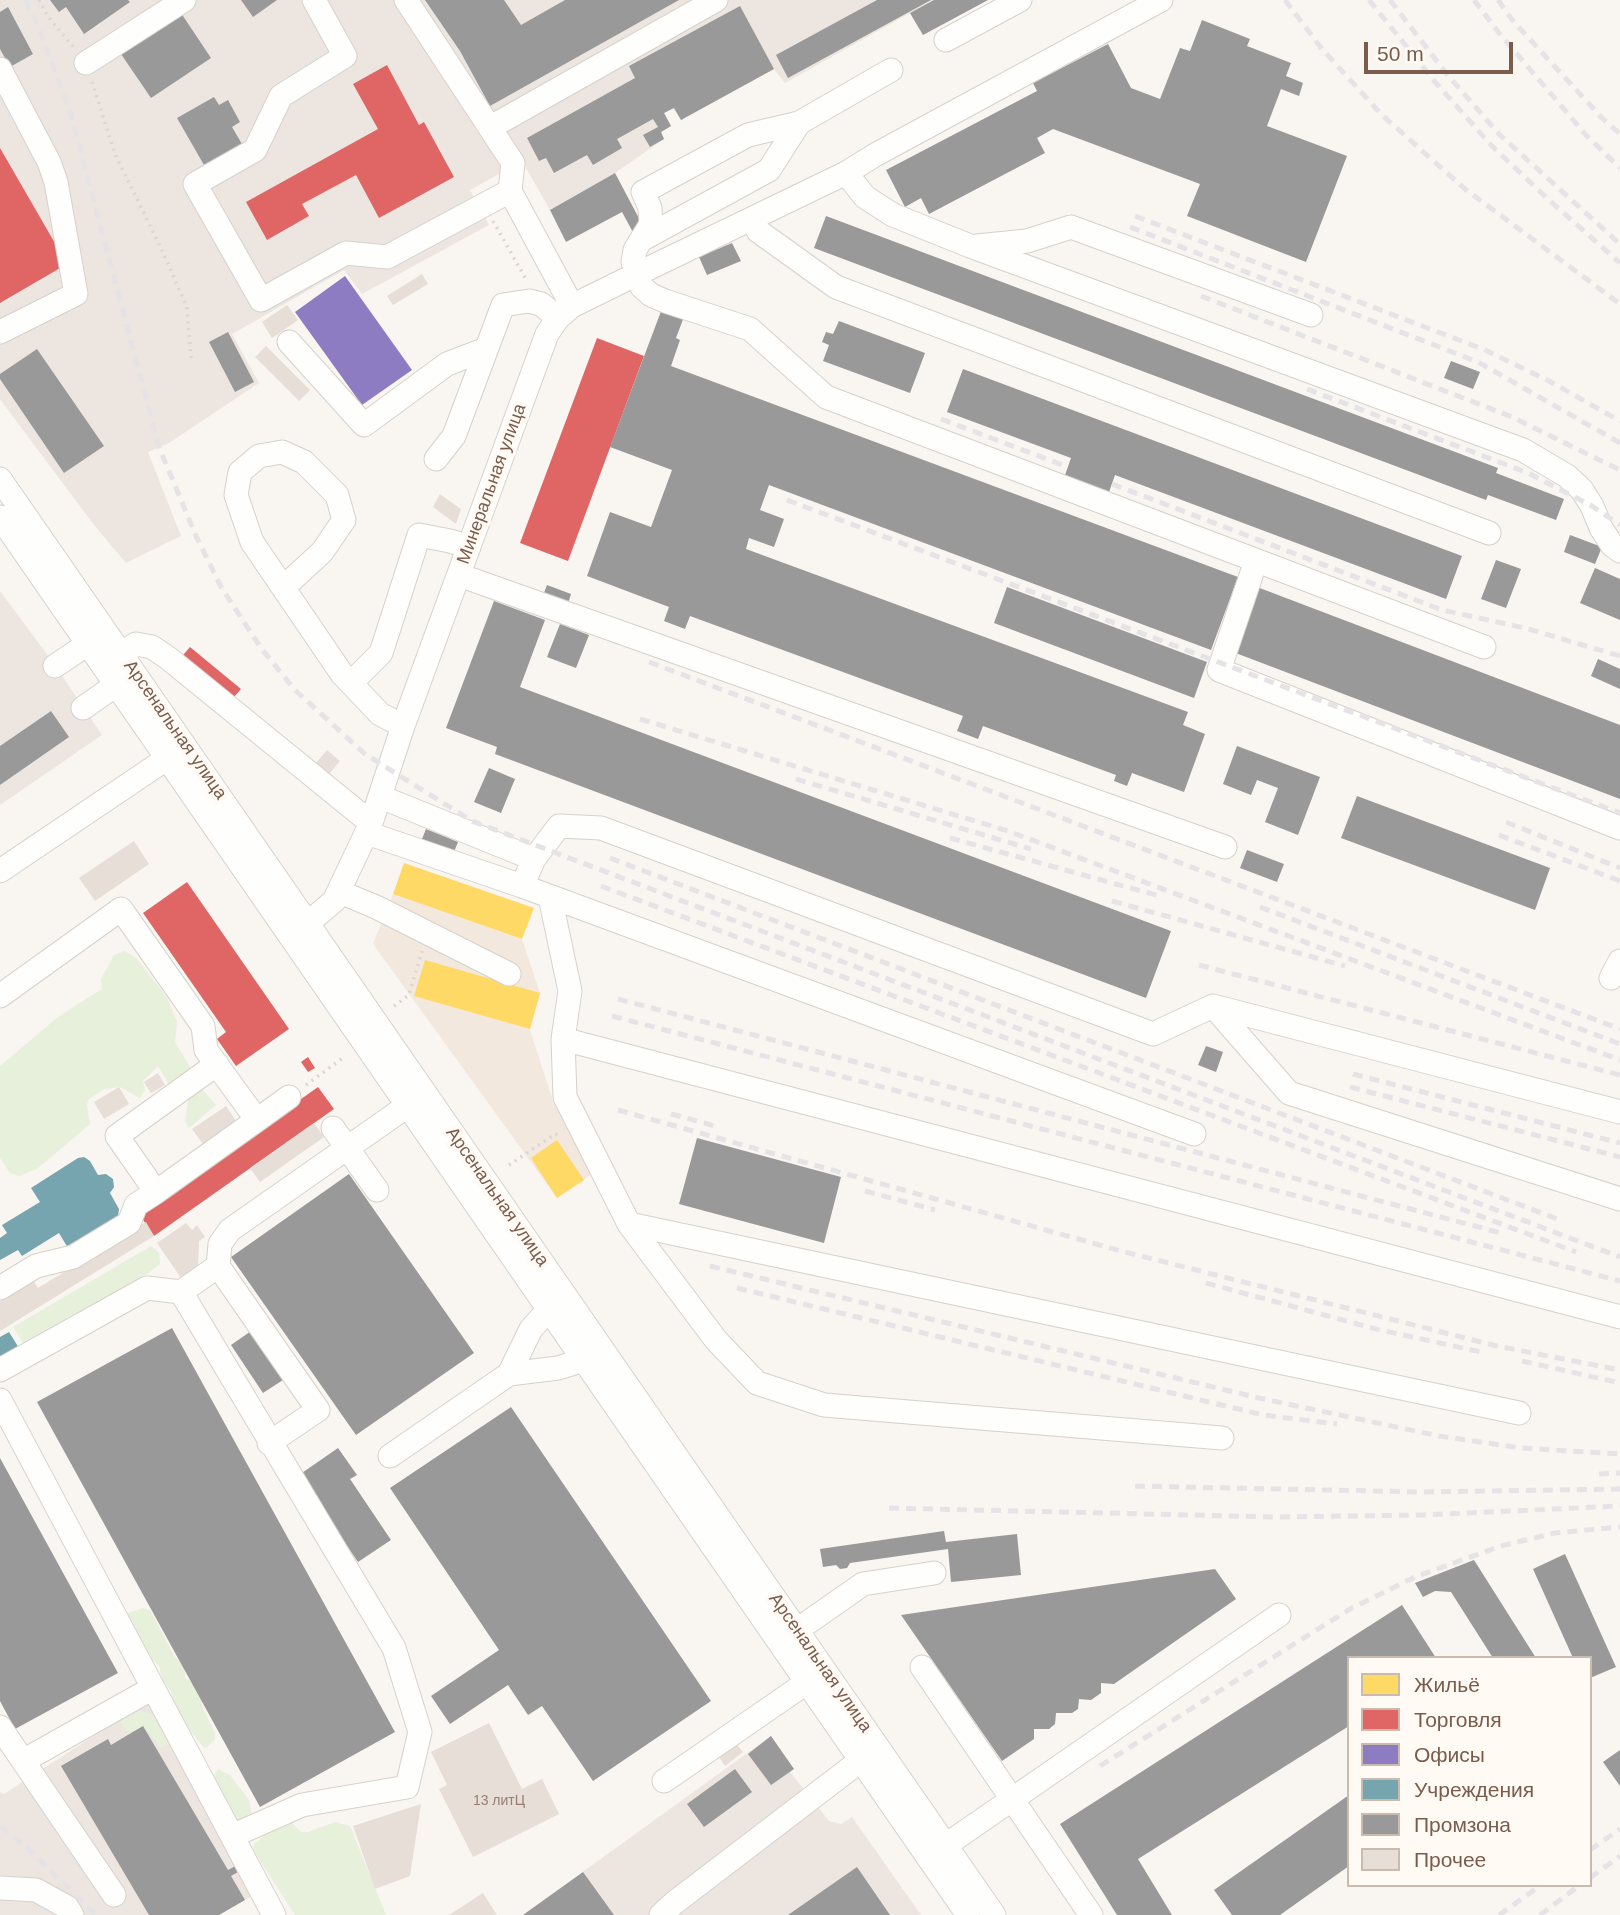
<!DOCTYPE html>
<meta charset="utf-8">
<style>
body{margin:0}
#map{position:relative;width:1620px;height:1915px;overflow:hidden;background:#f9f5f0;font-family:Arial,sans-serif}
canvas{display:block}
.legend{position:absolute;left:1347px;top:1656px;width:245px;height:231px;box-sizing:border-box;background:#fffaf3;border:2px solid #cabbb1;margin:0;padding:9px 12px;list-style:none;font-size:21px;color:#7a5c4d}
.legend li{display:flex;align-items:center;gap:14px;height:35px}
.legend b{width:35px;border:2px solid #cabbb1}
.scale{position:absolute;left:1364px;top:42px;width:149px;height:32px;box-sizing:border-box;border:4px solid #7a5c4d;border-top:0;padding-left:9px;font-size:21px;line-height:24px;white-space:nowrap;color:#7a5c4d;-webkit-text-stroke:5px #fffaf3;paint-order:stroke}
</style>
<div id="map">
<canvas width="1620" height="1915"></canvas>
<ul class="legend">
<li><b style="height:19px;background:#ffd966"></b>Жильё</li>
<li><b style="height:19px;background:#e06666"></b>Торговля</li>
<li><b style="height:19px;background:#8e7cc3"></b>Офисы</li>
<li><b style="height:19px;background:#76a5af"></b>Учреждения</li>
<li><b style="height:19px;background:#999"></b>Промзона</li>
<li><b style="height:19px;background:#e6ded7"></b>Прочее</li>
</ul>
<div class="scale">50 m</div>
</div>
<script>
const ctx = document.querySelector('canvas').getContext('2d');
ctx.lineJoin = 'round';
function fill(path, color) {
  ctx.fillStyle = color;
  ctx.fill(path, 'evenodd');
}
function shape(rows) {
  const path = new Path2D();
  for (const r of rows) {
    path.moveTo(r[0], r[1]);
    for (let i = 2; i < r.length; i += 2) path.lineTo(r[i], r[i + 1]);
  }
  return path;
}
function stroke(path, color, width, dash) {
  ctx.strokeStyle = color;
  ctx.lineWidth = width;
  ctx.lineCap = dash ? 'butt' : 'round';
  ctx.setLineDash(dash || []);
  ctx.stroke(path);
}
function drawText(font, color, halo, rows, align = 'center') {
  ctx.font = font + ' Arial,sans-serif';
  ctx.lineWidth = 7;
  ctx.setLineDash([]);
  ctx.textBaseline = 'middle';
  ctx.strokeStyle = halo;
  ctx.fillStyle = color;
  for (const [text, x, y, turn = 0] of rows) {
    ctx.save();
    ctx.translate(x, y);
    ctx.rotate((+turn || 0) * Math.PI / 180);
    ctx.textAlign = isNaN(turn) ? turn : align;
    if (halo) ctx.strokeText(text, 0, 0);
    ctx.fillText(text, 0, 0);
    ctx.restore();
  }
}
const residential = shape([
 [393,894,522,939,540,993,530,1030,554,1104,596,1171,557,1198,373,944]
]);
const industrial = shape([
 [0,0,988,0,923,35,910,13,785,83,774,69,681,120,673,108,664,113,671,126,661,132,664,139,615,173,550,210,522,161,470,190,489,225,362,294,344,270,232,334,259,383,169,443,148,452,181,536,126,563,94,525,0,399],
 [0,591,52,661,102,735,0,805],
 [149,1700,257,1893,219,1915,0,1915,0,1792,4,1794],
 [771,1736,794,1769,790,1772,829,1821,841,1824,852,1817,921,1915,523,1915]
]);
const green = shape([
 [125,951,137,959,167,997,177,1022,175,1042,190,1067,186,1077,168,1083,158,1066,143,1081,145,1090,140,1098,120,1087,105,1089,89,1099,87,1104,90,1124,37,1169,19,1176,10,1173,0,1158,0,1066,59,1016,102,989,101,979,114,955],
 [203,1090,216,1105,189,1128,185,1122,189,1093],
 [151,1246,159,1253,160,1264,141,1279,25,1346,13,1327],
 [144,1608,150,1610,175,1657,185,1665,185,1678,202,1687,202,1706,215,1733,215,1739,205,1749,175,1711,171,1691,162,1679,159,1665,142,1653,125,1614],
 [135,1710,149,1713,166,1722,174,1742,161,1748,147,1731,125,1731,118,1719],
 [218,1769,230,1775,249,1800,252,1816,240,1822,234,1818,214,1775],
 [283,1821,291,1822,301,1832,308,1832,335,1822,350,1826,386,1915,295,1915,253,1850,254,1844]
]);
const homes = shape([
 [404,863,534,908,522,939,393,894],
 [425,960,540,993,530,1029,414,996],
 [557,1140,584,1180,557,1198,531,1158]
]);
const shops = shape([
 [387,65,419,125,424,122,454,177,379,218,356,175,302,204,309,216,267,240,246,202,378,129,353,84],
 [0,148,67,264,0,303],
 [597,338,644,356,568,561,520,543],
 [190,647,241,689,228,704,178,661],
 [187,882,289,1029,236,1066,217,1039,226,1032,143,913],
 [308,1057,315,1068,308,1072,301,1062],
 [318,1087,334,1109,154,1236,139,1214]
]);
const offices = shape([
 [345,276,412,370,362,405,295,312]
]);
const public = shape([
 [84,1157,90,1161,98,1175,106,1174,113,1179,114,1187,110,1193,119,1209,118,1216,68,1248,59,1233,22,1256,18,1250,0,1260,0,1238,7,1233,2,1225,40,1202,31,1188,78,1158],
 [9,1332,19,1348,0,1359,0,1337]
]);
const industry = shape([
 [50,0,128,0,130,2,84,34,66,7,59,12],
 [241,0,277,0,253,17],
 [425,0,504,0,521,25,565,0,679,0,490,106,460,51],
 [877,0,931,0,788,78,776,55],
 [934,0,988,0,923,35,910,13],
 [740,6,774,69,681,120,674,108,664,113,671,126,661,132,664,139,650,147,643,135,658,127,653,119,617,139,622,148,593,165,587,155,554,173,546,158,539,161,527,138,635,78,629,66],
 [8,7,33,54,10,67,0,49,0,12],
 [181,13,211,58,151,98,121,54],
 [1202,20,1250,39,1247,46,1291,63,1286,76,1303,83,1299,96,1281,89,1267,126,1347,156,1306,262,1187,216,1200,184,1053,129,1037,138,1045,153,929,214,921,198,905,207,886,170,1037,91,1033,83,1108,44,1131,88,1160,99,1180,48,1190,51],
 [214,97,219,105,228,100,240,122,232,127,242,144,204,165,177,118],
 [615,173,642,224,635,236,622,212,566,242,550,210],
 [826,216,1498,468,1496,473,1564,499,1556,520,1488,495,1486,500,814,248],
 [732,243,741,261,707,275,699,257],
 [663,306,685,314,676,338,680,340,671,366,1238,577,1211,650,769,485,760,510,784,519,774,547,749,538,746,549,1188,712,1183,725,1205,734,1184,792,1132,773,1127,786,1114,781,1116,775,983,726,978,739,957,731,963,716,690,616,685,629,664,621,669,607,587,576,610,512,651,527,672,470,610,447],
 [839,321,925,353,910,393,823,361,829,345,822,342,826,332,833,334],
 [228,332,254,382,235,392,209,342],
 [37,349,104,446,64,473,0,379,0,374],
 [1451,361,1480,372,1473,389,1444,378],
 [963,369,1462,556,1446,599,1115,475,1108,495,1064,478,1071,458,947,412],
 [1570,535,1602,547,1595,564,1564,552],
 [1496,560,1521,569,1506,608,1481,599],
 [1595,568,1620,579,1620,620,1580,603],
 [547,585,571,594,567,607,542,598],
 [1007,587,1207,662,1194,698,994,623],
 [1257,587,1620,725,1620,799,1233,652],
 [494,601,545,620,520,687,1171,931,1146,998,495,754,497,747,446,728],
 [560,624,589,635,576,668,547,657],
 [1598,659,1620,669,1620,689,1591,676],
 [51,711,69,737,0,785,0,746],
 [1237,746,1320,777,1298,835,1265,822,1278,788,1257,780,1251,795,1223,784],
 [489,768,515,779,501,813,474,802],
 [1357,796,1550,868,1535,910,1341,838],
 [426,829,458,842,454,852,422,839],
 [1247,850,1284,864,1277,882,1240,868],
 [1206,1046,1223,1052,1216,1072,1198,1065],
 [697,1138,841,1177,824,1243,679,1204],
 [349,1174,474,1353,356,1435,231,1257],
 [172,1328,395,1732,260,1807,37,1402],
 [254,1329,286,1378,263,1393,231,1345],
 [511,1407,711,1701,593,1781,542,1706,528,1715,508,1685,450,1724,431,1696,499,1650,390,1488],
 [338,1448,357,1475,350,1479,391,1540,358,1562,299,1475],
 [0,1458,118,1673,15,1729,0,1701],
 [944,1531,946,1542,1017,1534,1021,1575,951,1582,948,1549,850,1563,847,1568,840,1569,836,1565,823,1567,820,1549],
 [1565,1554,1616,1667,1590,1678,1590,1658,1573,1658,1533,1569],
 [1474,1560,1536,1658,1493,1658,1451,1592,1435,1591,1423,1597,1415,1583],
 [1215,1569,1236,1599,1114,1684,1101,1683,1101,1693,1091,1700,1079,1699,1078,1709,1072,1713,1056,1713,1055,1724,1049,1729,1034,1729,1034,1739,1002,1761,901,1615],
 [1402,1605,1436,1658,1349,1658,1349,1726,1138,1859,1172,1915,1117,1915,1060,1824],
 [143,1726,228,1870,239,1864,243,1869,231,1876,245,1900,219,1915,149,1915,61,1766,108,1739,111,1745],
 [771,1736,794,1769,771,1785,748,1754],
 [1620,1750,1620,1786,1603,1762],
 [735,1769,752,1792,704,1827,687,1804],
 [1349,1795,1349,1866,1280,1915,1232,1915,1214,1890],
 [857,1867,890,1915,788,1915],
 [583,1872,614,1915,523,1915]
]);
const building = shape([
 [422,274,428,284,393,305,387,296],
 [287,305,298,320,272,338,262,322],
 [266,346,310,390,299,401,255,357],
 [440,494,461,509,456,524,433,507],
 [327,750,340,761,329,774,316,763],
 [134,841,149,864,95,901,79,878],
 [158,1073,165,1085,151,1093,144,1082],
 [119,1087,129,1104,104,1119,94,1102],
 [226,1106,236,1121,203,1144,192,1129],
 [314,1123,324,1137,260,1182,250,1168],
 [146,1222,154,1236,0,1331,0,1301,33,1280,38,1288],
 [186,1223,192,1230,197,1225,205,1237,199,1241,198,1267,181,1278,157,1243],
 [489,1723,522,1789,542,1779,559,1814,473,1857,439,1789,447,1785,431,1752],
 [734,1741,743,1752,725,1766,717,1754],
 [421,1804,410,1876,375,1889,353,1826],
 [483,1893,497,1915,449,1915]
]);
const path = shape([
 [39,0,47,15,74,48],
 [92,82,115,154,159,244,187,307,191,358],
 [493,221,527,281],
 [394,1006,409,995,422,951],
 [306,1085,344,1057],
 [509,1165,555,1134,560,1135]
]);
const minor = shape([
 [314,0,345,56,281,96,255,150,195,184,261,300,346,253,387,257,510,191],
 [406,0,513,163,510,191,572,306],
 [946,40,1020,0],
 [86,63,184,0],
 [0,69,49,162,56,182,76,294,0,332],
 [891,70,799,123,769,170,641,240,635,250,633,262,642,287,651,295,665,301,750,329,826,397,1484,647],
 [491,127,716,0],
 [846,173,865,197,893,215,970,246,1523,450,1567,476,1582,490,1592,506,1601,528,1612,545,1620,551],
 [753,219,758,231,836,287,1489,533],
 [641,240,651,224,650,208,643,192,748,135,799,123],
 [977,246,1027,241,1071,227,1311,315],
 [289,342,364,425,447,364,486,349],
 [436,459,454,436,503,305,529,301,541,304,558,318],
 [0,479,994,1915],
 [0,517,968,1915],
 [1256,561,1219,670,1620,828],
 [459,575,1225,847],
 [284,587,322,552,344,520,337,495,304,462,282,452,259,456,240,472,236,495,252,542,342,674,380,714,403,726],
 [122,653,136,644,152,647,168,658,371,823],
 [55,666,98,637],
 [351,683,381,653,419,535,450,541,469,547],
 [83,708,116,685],
 [381,797,534,859],
 [367,833,522,886,1194,1134],
 [0,871,178,751],
 [522,886,534,859,559,826,601,828,1153,1034,1213,1006,1620,1112],
 [340,892,376,907,509,974],
 [550,897,570,991,563,1039,565,1097,629,1224,1519,1413],
 [296,933,334,901,371,823,403,726,547,334,558,318,572,306,635,275,846,173,875,155,1161,0],
 [1611,978,1620,961],
 [0,996,121,909,203,1026,206,1050,257,1120,289,1097],
 [1213,1006,1289,1093,1620,1199],
 [563,1039,1620,1317],
 [217,1064,117,1136,156,1192,257,1120],
 [333,1128,377,1190],
 [629,1224,716,1340,757,1383,824,1405,1222,1438],
 [218,1266,318,1410,269,1443],
 [0,1288,36,1266,73,1257,129,1223,136,1205,156,1192],
 [181,1292,394,1648,420,1732,407,1787,302,1805,232,1836],
 [562,1301,549,1309,531,1329,509,1374,558,1368,584,1360,596,1352],
 [0,1370,147,1288,181,1292,218,1266,220,1244,230,1230,420,1097],
 [0,1400,274,1915],
 [390,1456,509,1374],
 [797,1630,863,1584,934,1573],
 [922,1667,1091,1915],
 [0,1727,114,1895],
 [23,1761,153,1688],
 [664,1781,819,1674],
 [933,1854,1279,1615],
 [0,1888,36,1890,67,1907,72,1915],
 [661,1915,674,1903,873,1751]
]);
const rail = shape([
 [25,0,37,23,70,112,159,447,196,536,221,587,261,648,295,690,365,754,472,821,1620,1257],
 [1285,0,1322,49,1382,115,1465,189,1620,304],
 [1369,0,1436,83,1491,145,1549,200,1620,263],
 [1390,0,1446,73,1500,135,1620,244],
 [1474,0,1499,33,1586,135,1620,168],
 [1498,0,1513,21,1602,118,1620,134],
 [1135,216,1485,350,1549,381,1620,421],
 [1130,227,1478,362,1620,443],
 [1201,296,1512,417,1620,470],
 [1307,389,1528,473,1592,506,1620,525],
 [941,419,1068,467],
 [1112,484,1442,610,1525,628,1620,656],
 [787,500,1620,813],
 [649,662,1620,1029],
 [640,719,1008,831,1620,1060],
 [796,779,1031,849],
 [1506,822,1620,868],
 [1499,835,1620,881],
 [950,838,1163,897],
 [610,858,1560,1220],
 [601,886,1576,1252],
 [1112,901,1345,966],
 [1260,907,1620,1044],
 [1199,965,1620,1075],
 [618,999,1501,1233],
 [612,1016,1620,1281],
 [1353,1074,1620,1143],
 [1350,1087,1620,1157],
 [618,1110,1121,1251,1497,1346,1620,1370],
 [671,1114,715,1126],
 [865,1191,935,1210],
 [710,1266,1259,1398,1439,1436,1521,1448,1620,1454],
 [1206,1283,1376,1329,1481,1352],
 [737,1288,1263,1415,1337,1424],
 [1522,1361,1620,1383],
 [1599,1474,1620,1473],
 [1135,1486,1422,1492,1620,1489],
 [889,1508,1276,1517,1422,1515,1620,1506],
 [1100,1766,1350,1609,1415,1577,1501,1546,1555,1533,1620,1527],
 [0,1826,25,1846,96,1915],
 [1590,1850,1620,1829],
 [1590,1878,1620,1856],
 [1499,1915,1541,1885],
 [1540,1915,1580,1885]
]);
const numberNames = [
 ["13 литЦ",499,1801]
];
const streetNames = [
 ["Минеральная улица",492,484,-70],
 ["Арсенальная улица",175,730,55],
 ["Арсенальная улица",497,1197,55],
 ["Арсенальная улица",820,1663,55]
];
fill(residential, '#f2e8de');
fill(industrial, '#ede5e0');
fill(green, '#e7f0db');
fill(homes, '#ffd966');
fill(shops, '#e06666');
fill(offices, '#8e7cc3');
fill(public, '#76a5af');
fill(industry, '#999');
fill(building, '#e6ded7');
stroke(minor, '#d7d1cb', 25);
stroke(path, '#dcd5d0', 3.5, [2, 5]);
stroke(minor, '#fefefd', 23);
stroke(rail, '#e6e3e7', 5, [10, 7]);
drawText('14px', '#977e72', null, numberNames);
drawText('18px', '#7a5c4d', '#fffaf3', streetNames);
</script>
